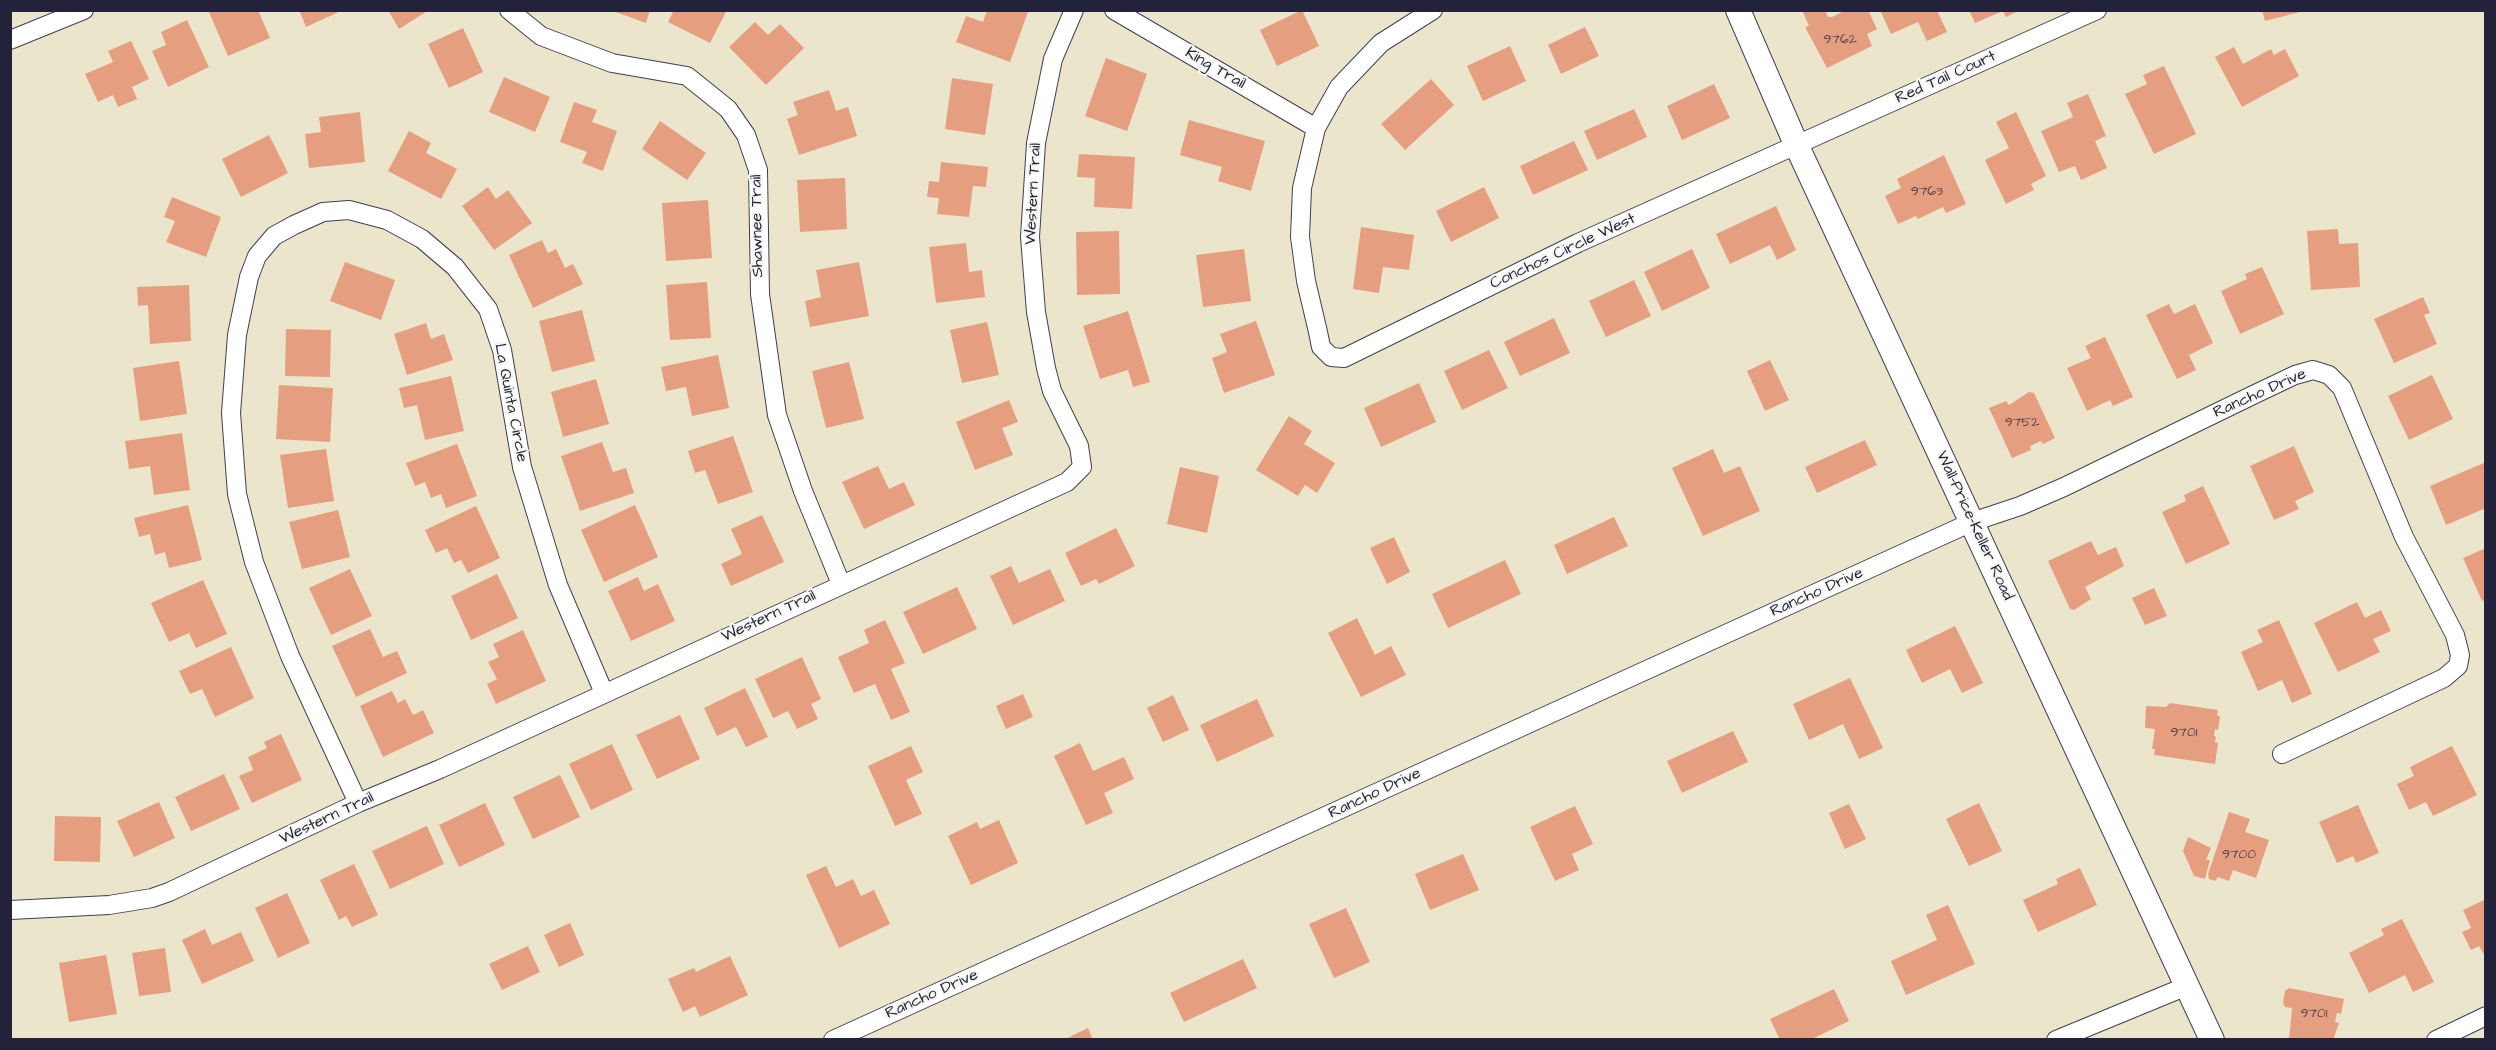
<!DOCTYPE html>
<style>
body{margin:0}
#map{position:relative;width:2496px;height:1050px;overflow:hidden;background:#ebe6cb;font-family:"Architects Daughter",sans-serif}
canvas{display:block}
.frame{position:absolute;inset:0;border:12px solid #22223b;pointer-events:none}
</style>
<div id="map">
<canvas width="2496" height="1050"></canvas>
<div class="frame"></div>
</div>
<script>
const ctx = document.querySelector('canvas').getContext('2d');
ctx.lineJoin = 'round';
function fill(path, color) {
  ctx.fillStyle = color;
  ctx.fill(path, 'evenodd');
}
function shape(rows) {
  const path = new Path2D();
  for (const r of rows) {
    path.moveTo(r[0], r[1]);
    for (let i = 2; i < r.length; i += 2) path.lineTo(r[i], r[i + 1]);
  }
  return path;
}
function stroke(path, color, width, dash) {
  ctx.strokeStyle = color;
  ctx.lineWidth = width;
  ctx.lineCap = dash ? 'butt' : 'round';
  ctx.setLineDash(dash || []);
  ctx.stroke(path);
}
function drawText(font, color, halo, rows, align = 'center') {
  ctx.font = font + ' "Architects Daughter",sans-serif';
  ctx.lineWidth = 4.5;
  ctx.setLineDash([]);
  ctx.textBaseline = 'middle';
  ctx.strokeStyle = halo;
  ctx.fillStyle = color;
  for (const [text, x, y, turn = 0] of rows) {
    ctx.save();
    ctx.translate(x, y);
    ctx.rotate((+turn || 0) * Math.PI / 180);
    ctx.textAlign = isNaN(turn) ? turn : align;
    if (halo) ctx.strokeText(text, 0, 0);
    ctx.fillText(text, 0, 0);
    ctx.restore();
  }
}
const building = shape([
 [208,10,258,10,270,38,228,56],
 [299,10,343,10,306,27],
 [388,10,429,10,399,29],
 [610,10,650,10,646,23],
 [674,10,727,10,710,43,668,22],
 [987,10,1028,12,1010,62,956,42,966,16,983,22],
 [1302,10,1319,46,1277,66,1260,30],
 [1802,10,1825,10,1828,17,1832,17,1846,10,1868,10,1877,29,1867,34,1872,46,1827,68,1805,27,1809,26],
 [1880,10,1937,10,1947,32,1927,41,1918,22,1891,34],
 [1969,10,2020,10,2006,17,2003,11,1975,23],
 [2262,10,2304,10,2304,11,2265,21],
 [187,20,209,67,168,87,152,51,166,45,161,32],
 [755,22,768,35,780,24,804,48,766,85,729,47],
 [1585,27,1599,56,1561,74,1548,45],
 [463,28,483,72,449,88,428,44],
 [131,41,149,79,132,87,137,99,118,107,113,95,98,102,85,74,113,62,108,51],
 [1510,46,1526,81,1483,101,1467,66],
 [2234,47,2243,64,2271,49,2274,55,2285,49,2299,76,2242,107,2215,57],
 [1106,58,1147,74,1127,131,1085,116],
 [2164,66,2196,134,2154,154,2125,94,2147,84,2143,75],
 [504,77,550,97,535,132,489,112],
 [952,78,993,84,985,135,945,129],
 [1431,79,1454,105,1405,150,1381,124],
 [1714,84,1730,118,1682,140,1667,106],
 [829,90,836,111,848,107,857,136,799,155,787,119,798,115,793,102],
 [2088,94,2106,136,2095,141,2107,168,2081,180,2075,166,2059,172,2041,131,2073,117,2067,103],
 [574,102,597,110,592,122,617,131,603,171,582,163,587,152,560,142],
 [1634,109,1647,137,1597,160,1584,131],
 [360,112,365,162,309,168,305,134,321,132,319,117],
 [2016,112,2046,176,2031,184,2034,190,2006,204,1985,160,2009,148,1996,122],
 [1189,120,1265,141,1251,191,1218,181,1222,167,1180,155],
 [660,121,706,153,687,180,642,149],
 [409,131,431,143,426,153,457,169,441,199,388,171],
 [269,135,288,173,241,197,222,159],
 [1574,141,1588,170,1533,195,1520,166],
 [1079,154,1135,157,1132,209,1094,207,1095,178,1077,177],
 [1944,155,1966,204,1946,213,1943,207,1918,219,1916,216,1898,224,1885,196,1901,188,1897,179],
 [941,162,988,167,986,187,973,186,969,217,937,214,939,198,927,197,929,181,939,182],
 [845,178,847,229,800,232,797,180],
 [488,187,496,199,508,190,532,223,494,250,462,206],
 [1484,187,1499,218,1451,242,1436,211],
 [172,197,221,217,206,257,166,242,175,221,164,217],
 [708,200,712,258,666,261,662,203],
 [1776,206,1796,250,1777,260,1770,245,1730,264,1716,234],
 [1361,227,1414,235,1409,270,1383,267,1379,293,1353,289],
 [2338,229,2339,244,2358,243,2360,287,2311,290,2307,231],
 [1119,231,1120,294,1077,295,1076,232],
 [542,240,548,253,556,249,565,268,573,264,583,284,533,308,509,255],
 [966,243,969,272,982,270,985,297,936,303,929,247],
 [1244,249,1251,301,1203,307,1196,255],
 [1692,249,1710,288,1662,311,1644,272],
 [345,262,395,280,381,320,330,301],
 [859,262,869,316,810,327,805,301,821,297,816,270],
 [2262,267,2284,314,2240,334,2221,291,2247,279,2245,274],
 [1634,280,1651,316,1606,337,1589,301],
 [707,282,711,338,670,340,666,285],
 [189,285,191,341,150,344,148,305,138,306,137,287],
 [2423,297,2430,313,2424,315,2437,344,2394,363,2374,319],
 [2169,304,2174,314,2195,304,2213,343,2189,355,2196,370,2177,379,2146,315],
 [582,310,595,361,552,372,539,321],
 [1128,311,1150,382,1133,387,1128,370,1100,379,1083,326],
 [1554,318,1570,353,1520,376,1504,342],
 [1256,321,1275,375,1224,393,1212,358,1227,352,1220,334],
 [987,322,999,375,962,383,950,330],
 [426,323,431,339,444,334,453,360,407,375,394,334],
 [286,329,331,330,330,377,285,376],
 [2105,337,2133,397,2113,406,2110,400,2087,411,2067,368,2091,358,2085,346],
 [1489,350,1508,388,1462,410,1444,371],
 [718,355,729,408,692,416,686,387,666,391,661,367],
 [1770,360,1789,400,1765,411,1747,371],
 [179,361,187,414,140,421,133,368],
 [849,362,864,419,826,428,812,371],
 [2432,375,2453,419,2409,440,2388,396],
 [451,376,464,431,425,440,417,405,404,408,399,388],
 [596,379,609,424,563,437,551,392],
 [1419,383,1436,422,1381,447,1364,408],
 [279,385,333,388,330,442,276,439],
 [2029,392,2034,393,2055,438,2043,444,2041,441,2030,446,2031,450,2012,458,1989,408,2006,401,2009,405],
 [1009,400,1018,422,1002,428,1013,455,975,470,956,422],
 [1289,416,1312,431,1304,444,1335,463,1317,493,1305,485,1298,496,1256,470],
 [182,433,190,490,154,495,150,466,129,469,125,441],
 [733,436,753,492,718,504,705,470,695,473,688,451],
 [1865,440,1877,465,1817,493,1805,467],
 [602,442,613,472,626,468,634,493,580,511,561,456],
 [457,444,477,496,446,508,441,494,431,498,425,482,415,486,406,463],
 [2294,446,2314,492,2295,501,2299,509,2274,520,2250,466],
 [326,449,334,501,288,508,280,455],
 [1713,449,1724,473,1740,466,1760,511,1703,536,1672,468],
 [2486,462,2486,508,2446,525,2430,486],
 [878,466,889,489,904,482,915,505,864,529,842,482],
 [1180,467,1219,476,1207,533,1167,524],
 [2203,486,2230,544,2186,564,2162,512,2186,501,2184,495],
 [188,505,202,560,169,568,165,552,155,555,150,534,139,537,134,518],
 [635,505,658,557,604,582,581,530],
 [476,506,500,558,468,573,461,560,454,563,447,548,436,553,425,530],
 [338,510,350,557,302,569,289,522],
 [762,515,784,562,731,586,721,564,742,554,731,529],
 [1614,517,1628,546,1567,574,1554,545],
 [1116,528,1135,566,1099,584,1096,579,1081,586,1065,553],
 [1394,537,1410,572,1387,584,1370,548],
 [2091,541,2098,555,2116,547,2124,566,2085,587,2091,599,2074,610,2070,609,2048,561],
 [2486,548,2486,600,2482,601,2463,558],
 [1505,560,1521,594,1448,628,1432,594],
 [1011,566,1019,583,1050,569,1065,601,1013,625,990,576],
 [350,569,372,616,331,635,309,588],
 [497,574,518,618,471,640,451,596],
 [638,577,644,591,658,584,675,621,631,641,608,591],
 [203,580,227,634,196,648,189,633,169,642,151,603],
 [957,587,977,629,923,654,903,612],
 [2154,588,2167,616,2145,625,2132,598],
 [2357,602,2365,618,2381,610,2391,631,2373,639,2380,652,2338,672,2314,623],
 [1357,618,1375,655,1391,646,1406,675,1361,697,1328,633],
 [885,620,905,663,891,669,910,712,891,720,875,684,854,693,838,657,869,643,864,630],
 [2279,620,2312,694,2292,703,2282,680,2258,691,2241,652,2263,642,2257,630],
 [1955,626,1983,683,1962,693,1950,669,1922,683,1906,650],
 [370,629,383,657,397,651,407,673,356,697,332,646],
 [523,630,546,681,496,704,487,684,497,679,488,662,499,657,493,644],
 [231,647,254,698,215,717,202,689,190,694,179,671],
 [802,657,821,699,811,704,818,719,797,729,788,711,773,718,755,679],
 [1850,678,1883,748,1859,759,1843,724,1809,740,1793,704],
 [745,688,768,737,746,747,736,727,717,736,704,708],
 [392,691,398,703,405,699,413,715,423,710,434,733,383,757,360,706],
 [1023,694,1033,717,1006,729,996,706],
 [1173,695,1189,730,1163,742,1147,708],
 [1257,699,1274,736,1217,762,1200,725],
 [2170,703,2218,710,2217,716,2220,716,2218,730,2215,729,2214,736,2216,737,2215,742,2218,743,2215,764,2154,755,2155,749,2152,749,2155,729,2145,728,2146,706,2166,707],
 [680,715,700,759,657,779,636,735],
 [1733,731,1748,762,1682,793,1667,761],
 [281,734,302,780,252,803,239,776,253,770,248,757,267,748,264,742],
 [1080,743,1093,771,1124,757,1134,779,1104,793,1113,813,1086,825,1054,756],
 [612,744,633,790,591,810,569,764],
 [911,746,923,772,906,780,922,814,895,826,868,766],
 [2452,746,2477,795,2433,816,2426,802,2409,810,2397,784,2414,776,2410,767],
 [224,774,240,809,191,831,175,797],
 [560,775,580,817,533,839,513,797],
 [159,802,175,838,134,857,117,821],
 [485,803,505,845,459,867,439,825],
 [1979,803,2002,851,1969,866,1946,819],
 [1849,804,1866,839,1845,849,1829,813],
 [2358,805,2379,853,2356,863,2353,856,2337,863,2319,822],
 [1575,806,1593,844,1572,854,1579,870,1555,881,1530,827],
 [2229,812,2250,819,2245,832,2269,840,2256,878,2233,870,2229,881,2218,877,2215,881,2209,879,2208,874],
 [55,816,101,817,100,862,54,861],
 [999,820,1018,863,971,885,948,836,977,822,980,829],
 [427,826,444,864,390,889,372,851],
 [2188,837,2211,848,2206,860,2210,860,2205,879,2194,876,2183,851],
 [1463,854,1479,890,1430,910,1415,874],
 [354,864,378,915,352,927,346,916,339,920,320,880],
 [826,866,836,887,853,879,861,896,874,890,890,924,839,948,806,875],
 [2080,868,2097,905,2038,932,2023,900,2058,884,2056,879],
 [287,893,310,943,278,958,255,908],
 [2486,899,2486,958,2479,946,2471,950,2462,932,2471,928,2463,910],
 [1948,905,1975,964,1906,995,1891,961,1937,940,1926,915],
 [1346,908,1370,962,1334,978,1309,924],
 [2402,919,2434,982,2413,992,2405,975,2369,993,2349,953,2384,935,2381,929],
 [570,923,584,955,559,967,544,935],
 [205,929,212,945,241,932,254,961,202,984,182,940],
 [528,946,540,972,502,990,489,964],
 [165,948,171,992,139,996,132,953],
 [106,955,117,1014,69,1022,59,963],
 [730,956,748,995,700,1017,695,1006,683,1012,668,979,694,968,696,972],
 [1243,959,1257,988,1184,1022,1170,993],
 [2289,988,2344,999,2341,1014,2337,1013,2335,1022,2339,1023,2333,1040,2289,1040,2292,1008,2285,1007,2283,1003,2285,991],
 [1834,989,1849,1021,1810,1040,1780,1040,1770,1019],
 [1088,1028,1093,1040,1063,1040]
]);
const minor = shape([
 [509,10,541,36,612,63,687,76,728,109,746,135,758,170,760,294,777,415,803,491,841,584],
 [1114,10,1316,128],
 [1433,10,1381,43,1339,87,1316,128,1302,188,1300,237,1306,281,1318,332,1321,347,1331,357,1344,358,1578,243,2097,10],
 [10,40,84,10],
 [358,803,290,656,254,562,237,494,231,413,237,335,249,277,257,256,274,236,294,225,323,212,349,210,387,220,422,239,455,267,488,309,502,350,522,467,558,585,604,693],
 [10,910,109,905,152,898,169,892,358,803,440,769,1067,482,1082,467,1079,446,1052,391,1046,368,1036,312,1030,237,1036,143,1053,59,1074,10],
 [833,1040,1972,522,2020,506,2064,487,2251,396,2295,375,2313,370,2329,375,2342,388,2404,537,2455,635,2460,655,2458,666,2444,678,2282,754],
 [2056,1040,2187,986],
 [2436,1040,2486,1016]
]);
const tertiary = shape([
 [1738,10,1796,144,2212,1040]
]);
const numberNames = [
 ["9762",1840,40],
 ["9763",1927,192],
 ["9752",2022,423],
 ["9701",2184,733],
 ["9700",2239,855],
 ["9701",2314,1014]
];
const streetNames = [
 ["King Trail",1215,69,30],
 ["Red Tail Court",1946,78,-24],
 ["Western Trail",1034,194,-87],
 ["Shawnee Trail",758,226,-91],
 ["Conchos Circle West",1563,252,-25],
 ["Rancho Drive",2260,394,-24],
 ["La Quinta Circle",510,403,79],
 ["Wall-Price-Keller Road",1974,526,65],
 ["Rancho Drive",1817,593,-24],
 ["Western Trail",769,617,-25],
 ["Rancho Drive",1375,794,-25],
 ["Western Trail",327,819,-25],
 ["Rancho Drive",932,995,-24]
];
fill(building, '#e59f80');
stroke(minor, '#403f51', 20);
stroke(tertiary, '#403f51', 26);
stroke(minor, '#fff', 18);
stroke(tertiary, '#fff', 24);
drawText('14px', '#53414c', null, numberNames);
drawText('16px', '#22223b', '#f6f6f2', streetNames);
</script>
